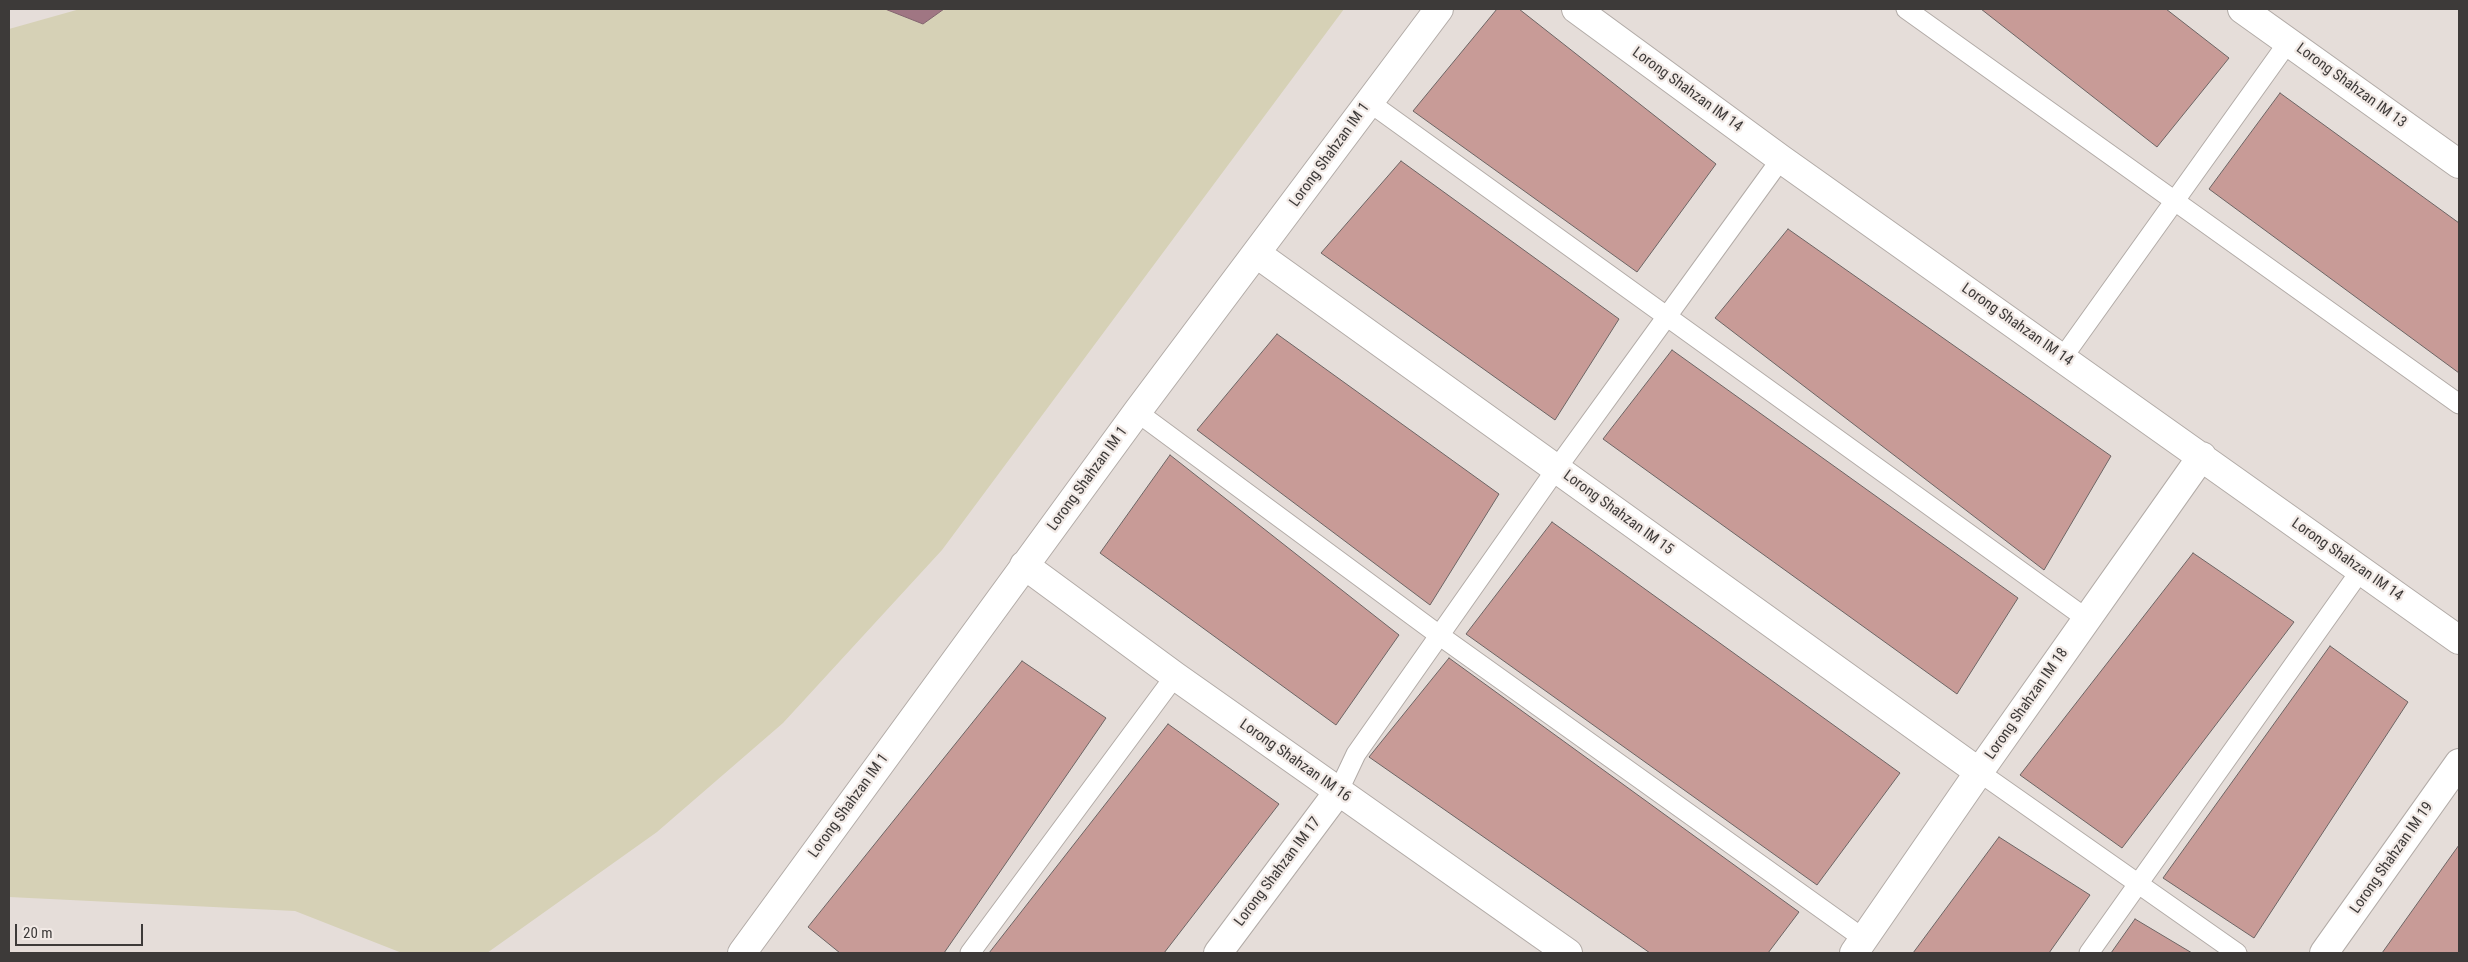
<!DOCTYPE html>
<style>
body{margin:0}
#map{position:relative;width:2468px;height:962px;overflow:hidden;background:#e5ddd9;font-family:"Roboto Condensed",sans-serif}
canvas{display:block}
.frame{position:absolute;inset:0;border:10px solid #3d3a39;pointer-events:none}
.scale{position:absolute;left:15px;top:924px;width:128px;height:22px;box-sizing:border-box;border:2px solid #3d3a39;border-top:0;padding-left:6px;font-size:15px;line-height:18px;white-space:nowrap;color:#3d3a39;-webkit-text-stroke:4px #f2eae6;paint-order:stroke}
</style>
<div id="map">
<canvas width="2468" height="962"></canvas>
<div class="frame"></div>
<div class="scale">20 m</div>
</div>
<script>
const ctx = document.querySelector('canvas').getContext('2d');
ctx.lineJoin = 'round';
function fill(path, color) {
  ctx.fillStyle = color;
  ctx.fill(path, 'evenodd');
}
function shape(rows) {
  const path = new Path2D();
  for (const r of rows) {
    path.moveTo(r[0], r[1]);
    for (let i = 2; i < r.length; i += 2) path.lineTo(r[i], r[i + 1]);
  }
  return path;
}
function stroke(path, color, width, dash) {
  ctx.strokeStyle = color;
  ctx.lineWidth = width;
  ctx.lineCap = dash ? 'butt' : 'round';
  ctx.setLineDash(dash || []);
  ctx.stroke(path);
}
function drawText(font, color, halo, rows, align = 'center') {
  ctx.font = font + ' "Roboto Condensed",sans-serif';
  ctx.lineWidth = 4.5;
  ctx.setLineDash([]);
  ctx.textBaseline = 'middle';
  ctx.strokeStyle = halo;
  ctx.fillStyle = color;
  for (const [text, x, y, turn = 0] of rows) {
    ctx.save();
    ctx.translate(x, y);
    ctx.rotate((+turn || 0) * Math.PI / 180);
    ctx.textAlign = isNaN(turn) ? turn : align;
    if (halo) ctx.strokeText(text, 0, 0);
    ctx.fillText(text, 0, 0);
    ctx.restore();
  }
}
const green = shape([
 [80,9,885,9,923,24,944,9,1344,9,942,550,783,723,657,832,487,953,402,953,295,911,9,897,9,29]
]);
const water = shape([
 [885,9,944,9,923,24,885,9]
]);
const building = shape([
 [1497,9,1519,9,1716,164,1637,272,1413,111,1497,9],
 [1981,9,2166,9,2229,58,2157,147,1981,9],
 [2280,93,2459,223,2459,373,2209,189,2280,93],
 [1401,161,1619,319,1555,420,1321,253,1401,161],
 [1788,229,2111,456,2044,570,1715,318,1788,229],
 [1277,334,1499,494,1430,605,1197,430,1277,334],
 [1672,350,2018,598,1957,694,1603,439,1672,350],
 [1170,455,1399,635,1336,725,1100,553,1170,455],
 [1552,522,1900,773,1817,885,1466,634,1552,522],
 [2193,553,2294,622,2122,848,2020,775,2193,553],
 [2330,646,2408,702,2254,938,2163,878,2330,646],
 [1449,658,1799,912,1768,953,1650,953,1369,757,1449,658],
 [1022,661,1106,718,944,953,840,953,808,927,1022,661],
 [1168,724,1279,804,1164,953,989,953,1168,724],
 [1999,837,2090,895,2049,953,1913,953,1999,837],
 [2459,845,2459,953,2382,953,2459,845],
 [2135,919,2192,953,2111,953,2135,919]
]);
const service = shape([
 [1906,9,2459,404],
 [1369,102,2087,619],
 [2063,357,2289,41],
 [1137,412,1439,635,1864,939],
 [1979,772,2237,953],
 [1338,792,1356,754,1557,468,1781,159],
 [970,953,1175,676],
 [2089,953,2361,570]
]);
const minor = shape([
 [1576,9,1781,159,2459,640],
 [2242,9,2459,164],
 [1257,254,1979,772],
 [1024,565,1175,676,1568,953],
 [742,953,1137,412,1439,9],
 [1218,953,1338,792],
 [1854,953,1979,772,2202,456],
 [2324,953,2459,763]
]);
const streetNames = [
 ["Lorong Shahzan IM 13",2351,86,36],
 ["Lorong Shahzan IM 14",1687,90,36],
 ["Lorong Shahzan IM 1",1330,155,-54],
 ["Lorong Shahzan IM 14",2017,325,35],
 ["Lorong Shahzan IM 1",1088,479,-54],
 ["Lorong Shahzan IM 15",1618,513,36],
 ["Lorong Shahzan IM 14",2347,560,35],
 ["Lorong Shahzan IM 18",2027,704,-55],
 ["Lorong Shahzan IM 16",1295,761,35],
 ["Lorong Shahzan IM 1",849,806,-54],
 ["Lorong Shahzan IM 19",2392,858,-55],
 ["Lorong Shahzan IM 17",1278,872,-53]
];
fill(green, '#d6d1b6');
fill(water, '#a07683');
stroke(water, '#82646d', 1);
fill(building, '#c89b97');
stroke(building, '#6d6564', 1);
stroke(service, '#b2aba7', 21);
stroke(minor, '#b2aba7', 30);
stroke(service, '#fff', 19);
stroke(minor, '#fff', 28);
drawText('15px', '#3d3a39', '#f2eae6', streetNames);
</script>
